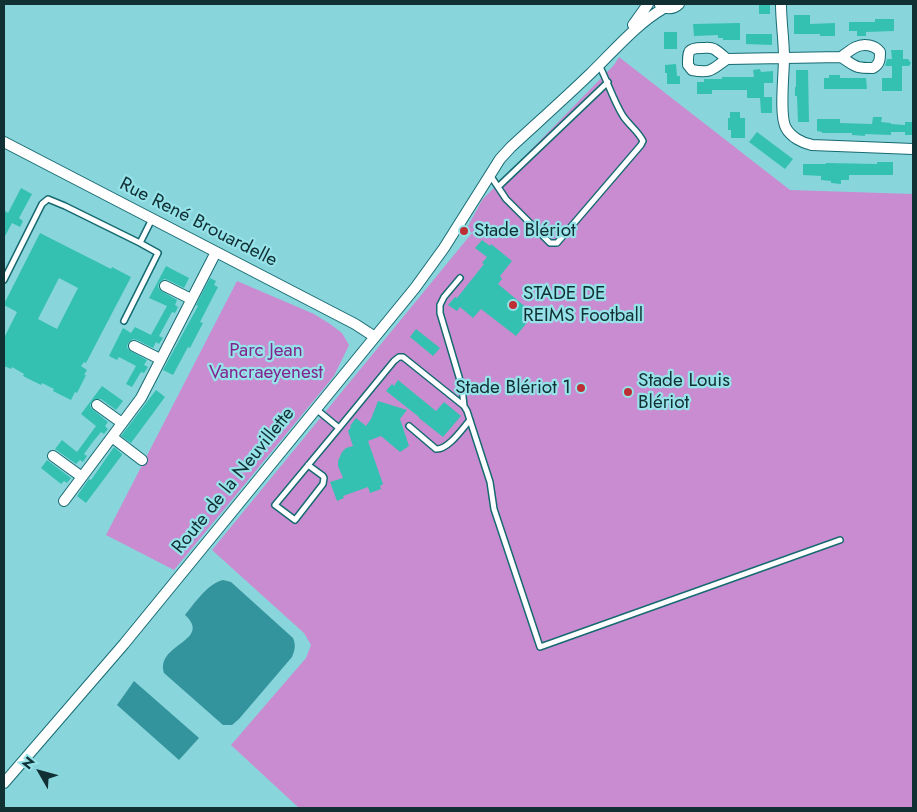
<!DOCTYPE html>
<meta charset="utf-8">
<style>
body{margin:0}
#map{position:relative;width:917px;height:812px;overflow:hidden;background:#89d5dc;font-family:Jost,sans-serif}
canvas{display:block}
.frame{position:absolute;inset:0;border:5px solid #103033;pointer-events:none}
.north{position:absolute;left:15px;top:747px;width:50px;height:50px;-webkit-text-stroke:4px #96e2e9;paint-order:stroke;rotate:308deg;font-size:14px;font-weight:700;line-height:20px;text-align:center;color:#103033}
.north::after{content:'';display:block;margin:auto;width:18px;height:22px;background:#103033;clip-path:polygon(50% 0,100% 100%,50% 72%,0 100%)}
</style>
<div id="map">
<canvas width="917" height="812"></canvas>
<div class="frame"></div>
<div class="north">N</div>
</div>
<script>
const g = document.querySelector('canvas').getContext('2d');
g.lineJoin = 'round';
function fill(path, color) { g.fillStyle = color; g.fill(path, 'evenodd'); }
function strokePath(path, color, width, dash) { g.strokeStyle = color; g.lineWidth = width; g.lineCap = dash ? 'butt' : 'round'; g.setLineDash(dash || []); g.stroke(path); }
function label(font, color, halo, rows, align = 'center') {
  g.font = font + ' Jost,sans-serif'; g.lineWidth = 4.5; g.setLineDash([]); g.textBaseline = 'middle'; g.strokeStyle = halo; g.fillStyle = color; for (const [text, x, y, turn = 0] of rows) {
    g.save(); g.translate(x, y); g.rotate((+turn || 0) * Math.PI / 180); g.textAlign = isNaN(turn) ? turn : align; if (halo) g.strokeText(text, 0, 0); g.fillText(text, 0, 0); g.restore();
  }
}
const green = new Path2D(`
 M619 57 790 190 913 194V808H299L231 745 306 658 311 645 304 633 212 550 472 233 467 228 482 200 614 65Z
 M237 281 314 314 330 324 342 333 349 345 334 376 174 570 106 535Z`);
const water = new Path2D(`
 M223 580 231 582 293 638C296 645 295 650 292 657L239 719 232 725H223L164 673C155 644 213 641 185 615 194 604 208 583 223 580Z
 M134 681 199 738 179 760 117 705Z`);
const building = new Path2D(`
 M759 4H770V14H759Z
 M794 15H810V24L835 23V36H820V34H794Z
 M875 19H894V31L866 32V36H857V31H849V22H875Z
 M740 23V40H723V38H718V35L694 36 693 24Z
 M664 32H677V49H664Z
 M746 34H772V45L746 44Z
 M891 50H903V59H908L911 63 909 66H902V91H882V78H892V66H885L887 59H892Z
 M676 64 677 76H680V84H667V73H665V65Z
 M760 69 761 72 773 71V83H764V97H772V113H761L760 98H747V90H712V94H697V82H704V79H722V77H754L753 70Z
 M796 70H808L809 122H798L797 96H795V87H796Z
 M829 75H840V78H866L867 89H824V78H829Z
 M730 112H740V118H745V138H731V130H728V118H730Z
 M873 117H882L881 122 891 123V124L905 125V122H913V135H905V132H891V135L865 134V136L852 135V133H822V132L817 131V119H840V123L872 124Z
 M757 132 793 159 785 169 749 142Z
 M877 162H893V175H849V180H841V184L831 183V181L821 180V176L803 175V164H826V163L877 164Z
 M21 188 32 194 19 218 23 221 20 227 12 223 4 238V210L8 213Z
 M40 233 111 269 112 267 131 277 86 363 84 362 81 366 87 370 84 375H86L77 393 75 392 71 400 53 391 54 389 42 383 41 385 23 376 24 374 12 367 11 369 4 366V338L17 312 4 305V304ZM59 278 78 288 57 329 38 319Z
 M482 240 490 246 491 244 512 261 500 276 502 279 498 284 534 314 516 336 481 309 473 318 460 307 457 311 448 305 455 297 457 298 484 264 482 263 487 257 475 248Z
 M166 266 189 278 184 288 168 280 164 279 159 283 158 287 160 290 177 300 175 305 178 307 175 313 172 312 159 336 163 338 159 344 156 342 153 348 137 340 133 339 128 343 127 347 129 350 147 360 144 365 148 367 144 373 141 372 132 387 126 384 136 366 119 357 117 360 109 356 123 328 131 333 135 327 151 335 167 306 149 298Z
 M210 278 216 281 214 285 218 287 200 322 203 323 190 348 188 347 173 375 163 370 188 324 198 306 196 305Z
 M416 329 440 348 433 356 410 337Z
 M398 380 436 411 444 402 461 416 443 437 419 418V417L386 391 392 384 394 386Z
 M102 386 123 401 116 410 101 399H95L92 401 90 405 91 408 108 422 105 426 108 429 104 434 101 432 92 443 84 454 87 456 83 462 80 460 76 464 55 449 62 440 77 452 96 426 81 414Z
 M156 390 165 397 131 443 121 436Z
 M378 401 407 410 400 419 409 446 400 452 381 436 368 441 383 484 380 486 381 489 370 493 368 487 343 496 344 498 337 501 330 482 343 478 338 466V461L342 452 346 448 353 446 348 431 351 427 350 426 356 418 366 426 371 419Z
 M114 447 122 454V455L86 503 77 496 89 479 91 480Z
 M47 460 71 478 67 483 64 481 61 484 41 468Z`);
const service = new Path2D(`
 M490 175 506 199 550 243H557L641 145 643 141C638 131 629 125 623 116 613 100 608 82 599 65
 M498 187 608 82
 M460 278 444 297 440 305V313L462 387 464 406
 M4 280 42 204 48 199 65 206 140 243 152 219
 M124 321 158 253 140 243
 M409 426 436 449C448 450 462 429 470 420
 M339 428 394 361 399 357H403L464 406 467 411 490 482 494 509 540 647 840 540
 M308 465 323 476 324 478 323 484 295 520 275 505 339 428 316 409`);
const minor = new Path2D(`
 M781 4C781 22 784 40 784 58 784 75 779 116 786 128 791 137 802 143 812 145L913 149
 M660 5C666 9 673 10 679 4
 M633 25 648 4
 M727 59C712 69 712 74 692 70L688 65C688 52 687 48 702 48 706 48 710 47 714 49 719 52 723 56 727 59L841 57C846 54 851 49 856 47 864 43 875 45 880 52 880 59 880 64 873 68 854 68 857 67 841 57
 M4 142 355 324 375 337
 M165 286 191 299
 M134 346 160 359
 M97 405 122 423
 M112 437 142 460
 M53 456 82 477
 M64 501 141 398 216 252
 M4 783 124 644 415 288 444 248 500 159 511 147C537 123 564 99 590 74 614 51 635 25 664 8`);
const markers = [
 [464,231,5,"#be2e35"],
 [513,305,5,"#be2e35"],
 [581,388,5,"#be2e35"],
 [628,392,5,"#be2e35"]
];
const streetNames = [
 ["Rue René Brouardelle",198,223,27],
 ["Route de la Neuvillette",234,481,-51]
];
const poiNames = [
 ["Stade Blériot",474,231],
 ["STADE DE",523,294],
 ["REIMS Football",523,316],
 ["Stade Louis",638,381],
 ["Blériot",638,403],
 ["Stade Blériot 1",571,388,"right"]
];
const parkNames = [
 ["Parc Jean",266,351],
 ["Vancraeyenest",266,373]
];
fill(green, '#ca8cd0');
fill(water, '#34949d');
fill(building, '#35c1b1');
strokePath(service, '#166a71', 8);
strokePath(minor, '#166a71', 12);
strokePath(service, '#fff', 5);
strokePath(minor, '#fff', 10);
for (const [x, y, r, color] of markers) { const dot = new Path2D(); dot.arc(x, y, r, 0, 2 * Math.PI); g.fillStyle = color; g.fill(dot); strokePath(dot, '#96e2e9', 2); }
label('19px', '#103033', '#96e2e9', streetNames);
label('19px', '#103033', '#96e2e9', poiNames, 'left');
label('19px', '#83258e', '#96e2e9', parkNames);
</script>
